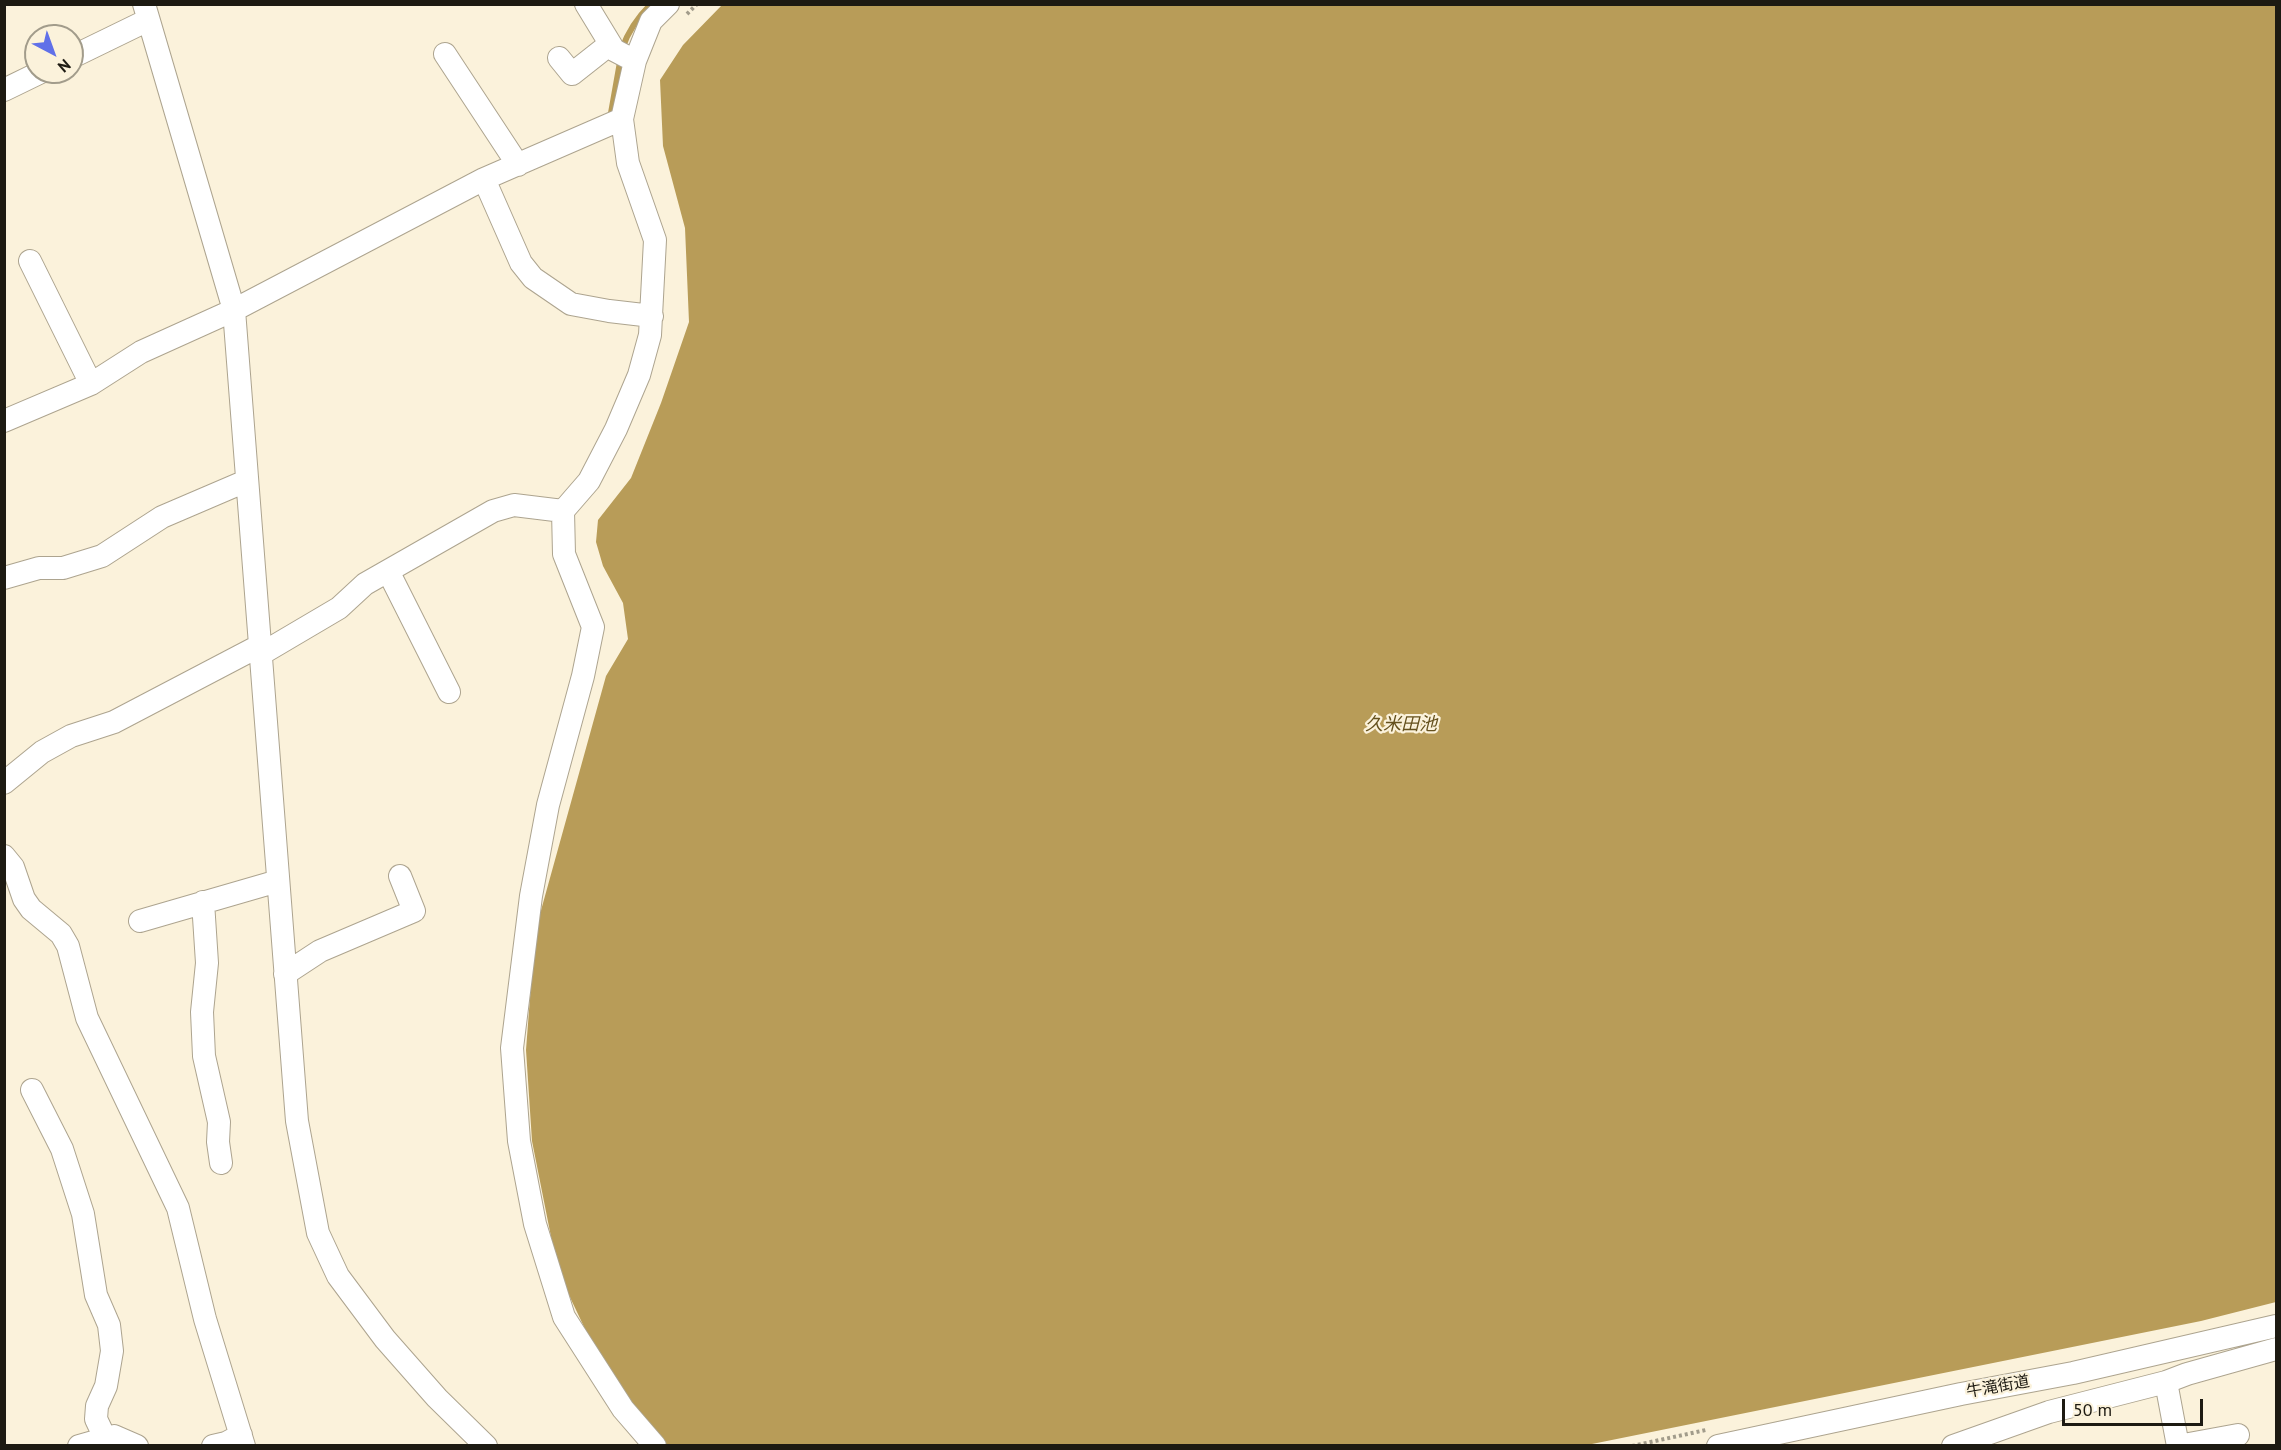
<!DOCTYPE html>
<meta charset="utf-8">
<style>
body{margin:0}
#map{position:relative;width:2281px;height:1450px;overflow:hidden;background:#fbf2db;font-family:"PT Sans",sans-serif}
canvas{display:block}
.frame{position:absolute;inset:0;border:6px solid #1d1a12;pointer-events:none}
.north{position:absolute;left:24px;top:24px;width:60px;height:60px;box-sizing:border-box;background:#fbf2db;border:2px solid #a29c8b;border-radius:50%;rotate:139deg;font-size:16px;font-weight:700;line-height:24px;text-align:center;color:#1d1a12}
.north::after{content:'';display:block;margin:auto;width:21px;height:27px;background:#6070e8;clip-path:polygon(50% 0,100% 100%,50% 72%,0 100%)}
.scale{position:absolute;left:2062px;top:1399px;width:141px;height:27px;box-sizing:border-box;border:3px solid #1d1a12;border-top:0;padding-left:8px;font-size:18px;line-height:21px;white-space:nowrap;color:#1d1a12;-webkit-text-stroke:4px #fbf2db;paint-order:stroke}
</style>
<div id="map">
<canvas width="2281" height="1450"></canvas>
<div class="frame"></div>
<div class="north">N</div>
<div class="scale">50 m</div>
</div>
<script>
const g = document.querySelector('canvas').getContext('2d');
g.lineJoin = 'round';
function fill(path, color) { g.fillStyle = color; g.fill(path, 'evenodd'); }
function strokePath(path, color, width, dash) { g.strokeStyle = color; g.lineWidth = width; g.lineCap = dash ? 'butt' : 'round'; g.setLineDash(dash || []); g.stroke(path); }
function label(font, color, halo, rows, align = 'center') {
  g.font = font + ' "PT Sans","Noto Sans JP",sans-serif'; g.lineWidth = 4.5; g.setLineDash([]); g.textBaseline = 'middle'; g.strokeStyle = halo; g.fillStyle = color; for (const [text, x, y, turn = 0] of rows) {
    g.save(); g.translate(x, y); g.rotate((+turn || 0) * Math.PI / 180); g.textAlign = isNaN(turn) ? turn : align; if (halo) g.strokeText(text, 0, 0); g.fillText(text, 0, 0); g.restore();
  }
}
const water = new Path2D(`
 M722 5H2276V1302L2201 1321 1587 1445H667L638 1414 596 1352 558 1272 532 1141 526 1050 535 932 606 676 628 639 623 603 603 566 596 542 598 520 631 478 661 403 689 322 685 228 663 146 660 80 683 45Z`);
const stream = new Path2D(`
 M622 49C628 31 637 18 651 4
 M611 113 620 62`);
const path = new Path2D(`
 M687 14 697 4
 M1632 1446 1706 1430`);
const minor = new Path2D(`
 M144 4 234 310 297 1121 318 1233 338 1276 385 1339 437 1398 486 1446
 M586 4 614 50 635 61
 M445 54 518 165
 M72 57 148 20
 M559 58 572 74 610 44
 M4 90 41 72
 M484 179 521 263 533 278 571 304 609 311 652 316
 M30 261 91 384
 M4 421 91 384 141 352 234 310 484 179 622 119
 M388 571 449 692
 M4 578 39 568H63L102 556 162 517 246 481
 M261 654 339 608 365 584 493 511 514 505 563 511
 M4 783 42 752 71 736 114 722 261 645
 M4 856 13 867 24 899 31 909 61 934 68 946 87 1018 178 1208 205 1319 244 1446
 M203 902 207 963 202 1012 204 1056 219 1122 218 1142 221 1163
 M140 921 278 881
 M285 974 320 951 414 911 400 876
 M32 1090 62 1149 83 1214 96 1295 109 1325 112 1351 106 1386 97 1406 96 1419 105 1438
 M2166 1382 2178 1446
 M79 1446 114 1436 137 1446
 M213 1446 226 1443 241 1435
 M655 1446 623 1409 564 1317 535 1224 519 1141 512 1048 531 896 548 805 583 676 593 627 564 554 563 511 589 481 616 429 639 375 650 335 655 240 628 163 622 119 635 61 651 21 668 4
 M1718 1446 1961 1394 2073 1373 2276 1326
 M1953 1446 2049 1412 2166 1382 2187 1374 2276 1349
 M2178 1446 2238 1435`);
const streetNames = [
 ["牛滝街道",1998,1387,-10]
];
const waterNames = [
 ["久米田池",1401,725]
];
fill(water, '#b89c58');
strokePath(stream, '#b89c58', 6);
strokePath(minor, '#ada48f', 24);
strokePath(path, '#a29c8b', 4, [3, 3]);
strokePath(minor, '#fff', 22);
label('16px', '#1d1a12', '#fbf2db', streetNames);
label('italic 18px', '#65511e', '#fbf2db', waterNames);
</script>
